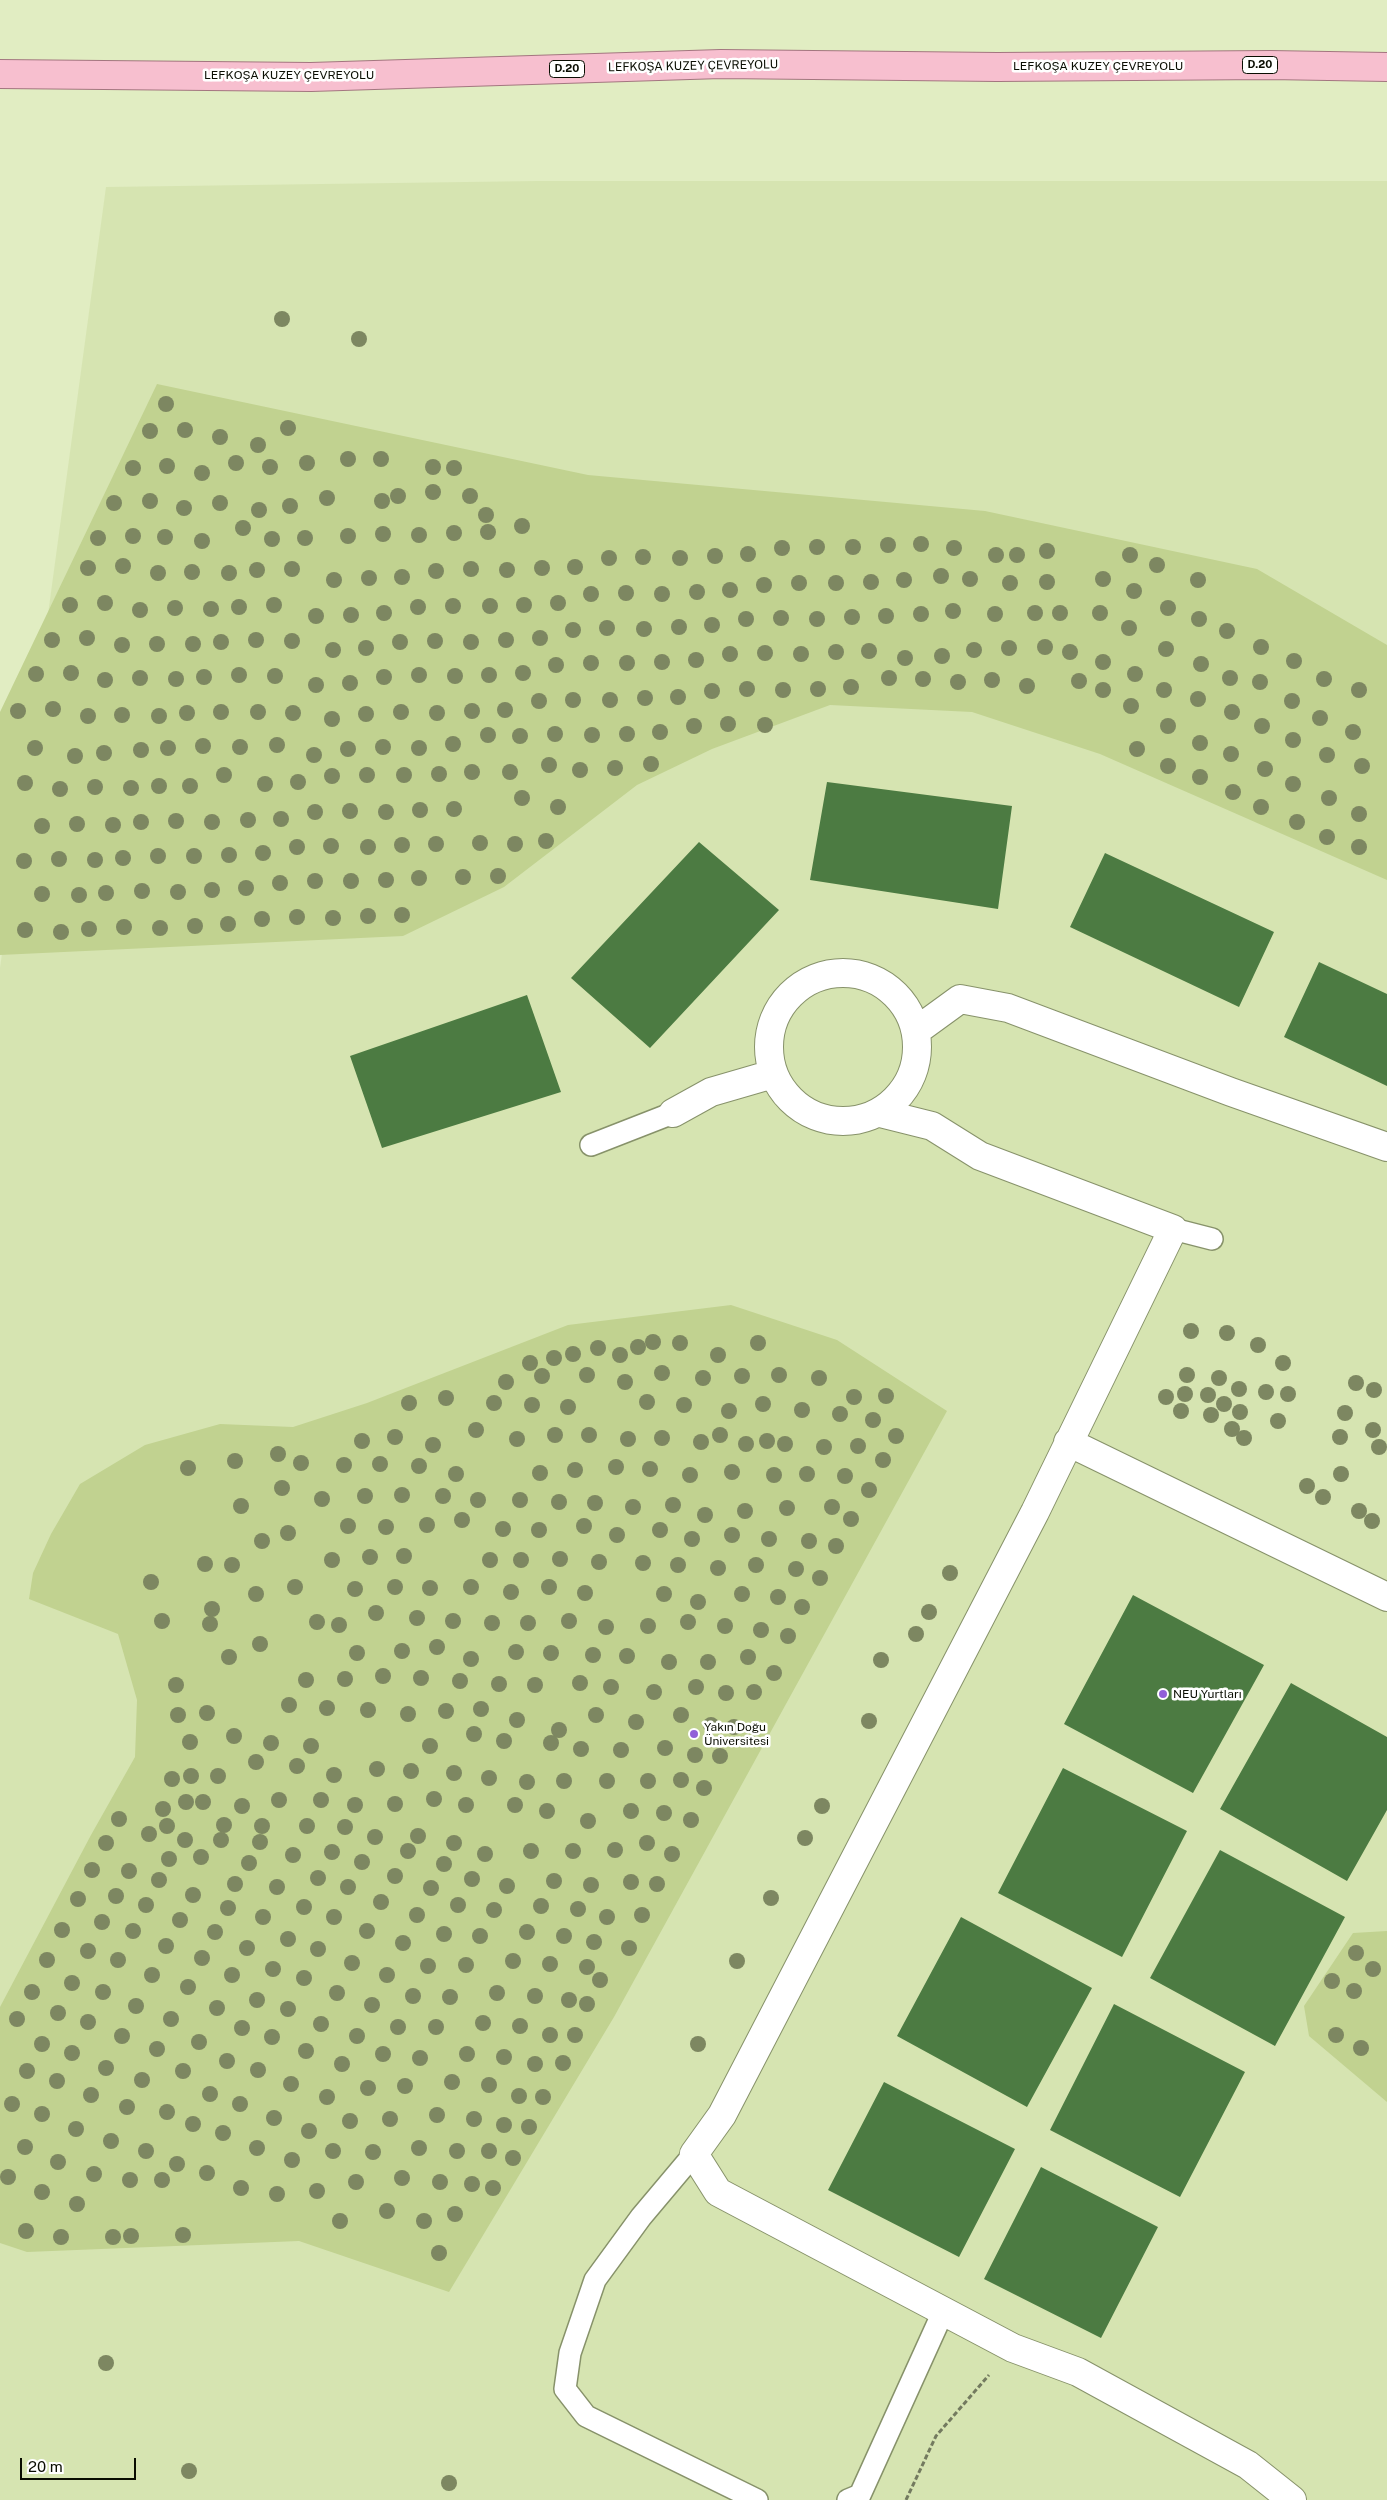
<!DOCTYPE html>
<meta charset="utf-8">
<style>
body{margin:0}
#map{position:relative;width:1387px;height:2500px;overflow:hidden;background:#e1edc2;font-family:"Public Sans",sans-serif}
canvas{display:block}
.scale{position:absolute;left:20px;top:2458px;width:116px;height:22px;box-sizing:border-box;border:2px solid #0a0d02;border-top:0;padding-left:6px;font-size:15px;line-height:18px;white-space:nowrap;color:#0a0d02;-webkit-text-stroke:4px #fff;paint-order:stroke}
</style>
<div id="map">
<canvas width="1387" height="2500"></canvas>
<div class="scale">20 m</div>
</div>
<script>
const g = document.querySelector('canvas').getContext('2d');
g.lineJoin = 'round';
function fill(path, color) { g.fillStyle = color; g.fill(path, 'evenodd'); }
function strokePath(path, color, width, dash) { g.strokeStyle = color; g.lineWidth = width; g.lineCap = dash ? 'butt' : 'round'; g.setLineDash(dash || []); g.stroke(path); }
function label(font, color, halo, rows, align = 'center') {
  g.font = font + ' "Public Sans",sans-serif'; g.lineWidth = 5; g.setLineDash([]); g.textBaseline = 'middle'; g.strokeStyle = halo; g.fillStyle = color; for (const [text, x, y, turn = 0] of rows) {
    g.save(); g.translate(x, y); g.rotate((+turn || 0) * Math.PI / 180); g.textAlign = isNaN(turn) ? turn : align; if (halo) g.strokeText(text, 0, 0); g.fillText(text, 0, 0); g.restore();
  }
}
const built = new Path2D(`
 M538 181H1387V2500H0V968L106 187Z`);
const green = new Path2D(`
 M157 384 588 475 985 511 1257 569 1387 645V880L1100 754 972 712 830 705 712 749 637 785 504 887 403 936 0 955V712Z
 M731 1305 837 1340 947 1411 614 2017 449 2292 299 2241 27 2252 0 2243V2007L91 1835 135 1757 137 1700 118 1634 29 1599 33 1573 51 1534 80 1484 145 1445 220 1424 293 1427 367 1403 568 1325Z
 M1387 1931V2102L1309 2036 1304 2006 1353 1933Z`);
const building = new Path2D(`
 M827 782 1012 806 998 909 810 880Z
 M699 842 779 910 650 1048 571 978Z
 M1105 853 1274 932 1239 1007 1070 927Z
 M1319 962 1387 994V1086L1284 1037Z
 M527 995 561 1092 382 1148 350 1056Z
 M1133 1595 1264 1665 1193 1793 1064 1724Z
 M1291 1683 1387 1737V1810L1347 1881 1220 1809Z
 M1063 1768 1187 1831 1122 1957 998 1893Z
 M1220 1850 1345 1917 1275 2046 1150 1978Z
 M961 1917 1092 1988 1027 2107 897 2036Z
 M1114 2004 1245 2072 1180 2197 1050 2130Z
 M884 2082 1015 2149 959 2257 828 2190Z
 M1041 2167 1158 2227 1101 2338 984 2279Z`);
const path = new Path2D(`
 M906 2500 936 2436 989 2375`);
const service = new Path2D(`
 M591 1145 673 1113
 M1173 1229 1212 1239
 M694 2154 641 2217 595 2280 570 2353 565 2389 586 2416 757 2500
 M848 2500 860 2495 943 2312`);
const minor = new Path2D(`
 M769 1047a74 74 0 1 1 148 0a74 74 0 1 1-148 0Z
 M916 1031 960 999 1008 1008 1231 1092 1387 1147
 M673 1113 711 1092 773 1074
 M880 1113 932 1126 980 1156 1173 1229 1035 1512 722 2115 694 2154 718 2192 1013 2348 1078 2372 1248 2465 1292 2500
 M1068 1442 1387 1597`);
const trunk = new Path2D(`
 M0 74 311 77 721 64 997 67 1270 65 1387 67`);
const trees = [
 [282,319],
 [359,339],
 [166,404],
 [288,428],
 [185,430],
 [150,431],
 [220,437],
 [258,445],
 [348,459],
 [381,459],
 [236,463],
 [307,463],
 [167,466],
 [270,467],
 [433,467],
 [133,468],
 [454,468],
 [202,473],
 [433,492],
 [398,496],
 [470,496],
 [327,498],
 [150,501],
 [382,501],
 [114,503],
 [220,503],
 [290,506],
 [184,508],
 [259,510],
 [486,515],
 [522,526],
 [243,528],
 [488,532],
 [454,533],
 [383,534],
 [419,535],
 [133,536],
 [348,536],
 [165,537],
 [98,538],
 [305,538],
 [272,539],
 [202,541],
 [921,544],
 [888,545],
 [817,547],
 [853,547],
 [782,548],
 [954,548],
 [1047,551],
 [748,554],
 [996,555],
 [1017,555],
 [1130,555],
 [715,556],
 [643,557],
 [609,558],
 [680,558],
 [1157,565],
 [123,566],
 [575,567],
 [88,568],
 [542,568],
 [292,569],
 [471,569],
 [257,570],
 [507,570],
 [436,571],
 [192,572],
 [158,573],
 [229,573],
 [941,576],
 [402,577],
 [369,578],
 [970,579],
 [1103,579],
 [334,580],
 [904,580],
 [1198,580],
 [871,582],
 [1047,582],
 [799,583],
 [836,583],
 [1010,583],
 [764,585],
 [730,590],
 [1134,591],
 [697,592],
 [626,593],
 [591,594],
 [662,594],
 [105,603],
 [558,603],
 [70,605],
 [274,605],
 [524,605],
 [453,606],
 [490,606],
 [239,607],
 [418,607],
 [175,608],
 [1168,608],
 [211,609],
 [140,610],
 [953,611],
 [384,613],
 [1035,613],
 [1060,613],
 [1100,613],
 [921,614],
 [995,614],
 [351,615],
 [316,616],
 [886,616],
 [852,617],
 [781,618],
 [746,619],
 [817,619],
 [1199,619],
 [712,625],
 [679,627],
 [607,628],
 [1129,628],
 [644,629],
 [573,630],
 [1227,631],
 [87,638],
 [540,638],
 [52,640],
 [256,640],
 [506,640],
 [292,641],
 [435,641],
 [221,642],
 [400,642],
 [471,642],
 [157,644],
 [193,644],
 [122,645],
 [1045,647],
 [1261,647],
 [366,648],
 [1009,648],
 [1166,649],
 [333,650],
 [974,650],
 [869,651],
 [836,652],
 [1070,652],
 [765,653],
 [730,654],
 [801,654],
 [942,656],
 [905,658],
 [696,660],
 [1294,661],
 [662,662],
 [1103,662],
 [591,663],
 [627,663],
 [1201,664],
 [556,665],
 [71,673],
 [523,673],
 [36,674],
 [1135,674],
 [239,675],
 [419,675],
 [489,675],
 [275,676],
 [455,676],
 [204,677],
 [384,677],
 [140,678],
 [889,678],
 [1230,678],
 [176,679],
 [923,679],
 [1324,679],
 [105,680],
 [992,680],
 [1079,681],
 [958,682],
 [1260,682],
 [350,683],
 [316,685],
 [1027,686],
 [851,687],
 [747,689],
 [818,689],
 [783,690],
 [1103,690],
 [1164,690],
 [1359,690],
 [712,691],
 [678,697],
 [645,698],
 [1198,699],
 [573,700],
 [610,700],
 [539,701],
 [1292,701],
 [1131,706],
 [53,709],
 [505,710],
 [18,711],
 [472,711],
 [221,712],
 [258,712],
 [401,712],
 [1232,712],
 [187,713],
 [293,713],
 [437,713],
 [366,714],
 [122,715],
 [88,716],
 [159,716],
 [1320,718],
 [332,719],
 [728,724],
 [765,725],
 [694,726],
 [1168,726],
 [1262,726],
 [660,732],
 [1353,732],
 [555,734],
 [627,734],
 [488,735],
 [592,735],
 [520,736],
 [1293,740],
 [1200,743],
 [453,744],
 [277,745],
 [203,746],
 [240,747],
 [383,747],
 [35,748],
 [168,748],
 [419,748],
 [348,749],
 [1137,749],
 [141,750],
 [104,753],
 [1231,754],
 [314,755],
 [1327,755],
 [75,756],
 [651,764],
 [549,765],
 [1168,766],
 [1362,766],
 [615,768],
 [1265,769],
 [580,770],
 [472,772],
 [510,772],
 [439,774],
 [224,775],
 [367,775],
 [404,775],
 [332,776],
 [1200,777],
 [298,782],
 [25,783],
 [265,784],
 [1293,784],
 [159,786],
 [190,786],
 [95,787],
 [131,788],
 [60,789],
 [1233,792],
 [522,798],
 [1329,798],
 [558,807],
 [1261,807],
 [454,809],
 [420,810],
 [350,811],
 [315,812],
 [386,812],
 [1359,814],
 [281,819],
 [248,820],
 [176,821],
 [141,822],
 [212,822],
 [1297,822],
 [77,824],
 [113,825],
 [42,826],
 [1327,837],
 [546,841],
 [480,843],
 [436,844],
 [515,844],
 [402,845],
 [331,846],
 [297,847],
 [368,847],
 [1359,847],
 [263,853],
 [229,855],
 [158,856],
 [194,856],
 [123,858],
 [59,859],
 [95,860],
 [24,861],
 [498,876],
 [463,877],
 [419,878],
 [386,880],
 [315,881],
 [351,881],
 [280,883],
 [246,888],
 [212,890],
 [142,891],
 [178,892],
 [106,893],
 [42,894],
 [79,895],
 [402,915],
 [368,916],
 [297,917],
 [333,918],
 [262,919],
 [228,924],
 [195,926],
 [124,927],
 [160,928],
 [89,929],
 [25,930],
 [61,932],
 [1191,1331],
 [1227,1333],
 [653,1342],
 [680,1343],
 [758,1343],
 [1258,1345],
 [638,1347],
 [598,1348],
 [573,1354],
 [620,1355],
 [718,1355],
 [554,1358],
 [530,1363],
 [1283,1363],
 [662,1373],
 [587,1375],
 [779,1375],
 [1187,1375],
 [542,1376],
 [742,1376],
 [703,1378],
 [819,1378],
 [1219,1378],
 [506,1382],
 [625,1382],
 [1356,1383],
 [1239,1389],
 [1374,1390],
 [1266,1392],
 [1185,1394],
 [1288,1394],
 [1208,1395],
 [886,1396],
 [854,1397],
 [1166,1397],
 [446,1398],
 [647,1402],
 [409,1403],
 [494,1403],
 [763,1404],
 [1224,1404],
 [532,1405],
 [684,1405],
 [568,1407],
 [802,1410],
 [729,1411],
 [1181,1411],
 [1240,1412],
 [1345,1413],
 [840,1414],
 [1211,1415],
 [873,1420],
 [1278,1421],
 [1232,1429],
 [476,1430],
 [1373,1430],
 [555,1435],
 [589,1435],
 [720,1435],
 [896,1436],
 [395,1437],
 [1340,1437],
 [662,1438],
 [1244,1438],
 [517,1439],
 [628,1439],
 [362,1441],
 [767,1441],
 [701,1442],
 [746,1444],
 [785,1444],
 [433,1445],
 [858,1446],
 [824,1447],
 [1379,1447],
 [278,1454],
 [883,1460],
 [235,1461],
 [301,1463],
 [380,1464],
 [344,1465],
 [419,1466],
 [616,1467],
 [188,1468],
 [650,1469],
 [575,1470],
 [732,1472],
 [540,1473],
 [456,1474],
 [807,1474],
 [1341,1474],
 [690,1475],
 [774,1475],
 [845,1476],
 [1307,1486],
 [282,1488],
 [869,1490],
 [402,1495],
 [365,1496],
 [443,1496],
 [1323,1497],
 [322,1499],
 [478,1500],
 [520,1500],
 [559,1502],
 [595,1503],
 [673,1505],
 [241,1506],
 [633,1507],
 [832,1507],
 [787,1508],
 [745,1511],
 [1359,1511],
 [705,1515],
 [851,1519],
 [462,1520],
 [1372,1521],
 [427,1525],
 [348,1526],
 [584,1526],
 [386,1527],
 [503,1529],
 [539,1530],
 [660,1530],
 [288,1533],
 [617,1535],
 [732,1535],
 [692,1539],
 [769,1539],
 [262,1541],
 [809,1541],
 [836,1546],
 [404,1556],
 [370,1557],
 [560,1559],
 [332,1560],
 [490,1560],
 [521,1560],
 [599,1562],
 [643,1563],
 [205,1564],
 [232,1565],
 [678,1565],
 [756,1565],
 [718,1568],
 [796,1569],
 [950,1573],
 [820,1578],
 [151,1582],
 [295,1587],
 [395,1587],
 [471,1587],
 [549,1587],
 [430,1588],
 [355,1589],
 [511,1592],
 [585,1593],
 [256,1594],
 [664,1594],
 [742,1594],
 [778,1597],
 [698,1602],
 [802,1607],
 [212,1609],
 [929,1612],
 [376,1613],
 [417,1618],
 [162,1621],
 [453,1621],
 [569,1621],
 [317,1622],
 [688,1622],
 [492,1623],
 [528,1623],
 [210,1624],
 [339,1625],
 [648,1626],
 [725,1626],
 [606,1627],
 [761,1630],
 [916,1634],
 [788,1636],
 [260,1644],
 [437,1647],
 [402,1651],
 [516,1652],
 [357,1653],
 [551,1653],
 [593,1655],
 [627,1656],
 [229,1657],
 [748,1657],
 [471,1659],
 [881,1660],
 [669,1662],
 [708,1662],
 [774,1673],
 [383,1676],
 [421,1678],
 [345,1679],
 [306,1680],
 [460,1681],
 [580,1683],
 [499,1684],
 [176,1685],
 [535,1685],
 [611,1687],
 [696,1687],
 [654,1692],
 [754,1692],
 [726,1693],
 [289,1705],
 [327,1708],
 [481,1709],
 [368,1710],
 [446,1711],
 [207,1713],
 [408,1714],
 [178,1715],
 [596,1715],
 [681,1715],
 [517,1720],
 [869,1721],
 [636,1722],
 [711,1725],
 [734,1727],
 [559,1730],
 [474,1734],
 [234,1736],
 [504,1741],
 [190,1742],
 [271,1743],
 [551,1743],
 [311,1746],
 [430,1746],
 [665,1748],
 [581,1749],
 [621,1750],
 [695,1755],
 [720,1756],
 [256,1762],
 [297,1766],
 [377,1769],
 [411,1771],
 [454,1773],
 [334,1775],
 [191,1776],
 [218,1776],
 [489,1778],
 [172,1779],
 [681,1780],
 [564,1781],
 [607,1781],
 [648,1781],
 [527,1782],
 [704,1788],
 [434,1799],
 [279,1800],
 [321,1800],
 [186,1802],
 [203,1802],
 [395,1804],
 [355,1805],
 [466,1805],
 [515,1805],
 [242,1806],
 [822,1806],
 [163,1809],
 [547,1811],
 [631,1811],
 [664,1813],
 [119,1819],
 [691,1820],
 [588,1821],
 [224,1825],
 [167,1826],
 [262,1826],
 [307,1826],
 [345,1827],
 [149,1834],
 [418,1836],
 [375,1837],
 [805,1838],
 [185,1840],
 [221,1840],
 [260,1842],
 [106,1843],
 [454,1843],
 [647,1843],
 [615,1850],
 [408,1851],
 [531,1851],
 [573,1851],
 [332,1852],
 [485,1854],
 [672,1854],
 [293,1855],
 [201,1857],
 [169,1859],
 [362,1862],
 [249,1863],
 [444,1864],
 [92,1870],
 [129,1871],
 [395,1876],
 [318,1878],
 [472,1879],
 [159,1880],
 [554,1881],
 [631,1882],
 [235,1884],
 [657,1884],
 [591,1885],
 [507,1886],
 [277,1887],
 [348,1887],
 [431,1888],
 [193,1895],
 [116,1896],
 [771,1898],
 [78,1899],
 [381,1902],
 [146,1905],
 [458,1905],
 [541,1906],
 [304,1907],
 [228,1908],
 [578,1909],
 [494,1910],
 [417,1915],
 [642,1915],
 [263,1917],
 [334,1917],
 [607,1917],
 [180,1920],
 [102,1922],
 [62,1930],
 [133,1931],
 [367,1931],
 [215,1932],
 [527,1932],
 [444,1934],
 [480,1936],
 [564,1936],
 [288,1939],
 [594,1942],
 [403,1943],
 [166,1946],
 [247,1948],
 [629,1948],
 [318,1949],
 [88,1951],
 [1356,1953],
 [202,1958],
 [47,1960],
 [118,1960],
 [513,1961],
 [737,1961],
 [352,1963],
 [550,1964],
 [466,1965],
 [428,1966],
 [587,1967],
 [273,1969],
 [1373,1969],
 [152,1975],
 [232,1975],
 [387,1975],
 [304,1978],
 [600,1980],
 [1332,1981],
 [72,1983],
 [188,1987],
 [1354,1991],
 [32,1992],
 [103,1992],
 [337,1993],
 [497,1993],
 [413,1996],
 [535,1996],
 [450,1997],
 [257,2000],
 [569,2000],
 [587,2004],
 [372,2005],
 [136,2006],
 [217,2008],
 [288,2009],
 [58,2013],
 [17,2019],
 [171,2019],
 [88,2022],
 [483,2023],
 [321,2024],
 [520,2026],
 [398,2027],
 [436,2027],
 [242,2028],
 [550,2035],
 [575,2035],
 [1336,2035],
 [122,2036],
 [357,2036],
 [272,2037],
 [199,2042],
 [42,2044],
 [698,2044],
 [1361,2048],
 [157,2049],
 [306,2051],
 [72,2053],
 [383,2054],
 [467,2054],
 [504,2057],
 [420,2058],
 [227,2061],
 [563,2063],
 [342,2064],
 [535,2064],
 [106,2068],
 [258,2070],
 [27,2071],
 [183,2071],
 [142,2080],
 [57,2081],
 [452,2082],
 [291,2084],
 [489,2085],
 [405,2086],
 [368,2088],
 [210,2094],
 [91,2095],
 [519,2096],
 [327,2097],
 [543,2097],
 [12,2104],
 [240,2104],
 [127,2107],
 [167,2112],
 [42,2114],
 [437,2115],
 [274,2118],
 [390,2119],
 [474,2119],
 [350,2121],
 [193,2124],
 [504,2125],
 [529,2127],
 [76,2129],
 [309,2131],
 [223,2133],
 [111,2141],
 [25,2147],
 [257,2148],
 [419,2148],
 [146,2151],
 [333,2151],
 [457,2151],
 [489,2151],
 [373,2152],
 [513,2158],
 [292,2160],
 [58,2162],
 [177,2164],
 [207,2173],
 [94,2174],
 [8,2177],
 [402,2178],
 [130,2180],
 [162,2180],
 [356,2182],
 [440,2182],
 [472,2184],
 [241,2188],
 [493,2188],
 [317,2191],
 [42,2192],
 [277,2194],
 [77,2204],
 [387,2211],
 [455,2214],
 [340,2221],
 [424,2221],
 [26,2231],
 [183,2235],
 [131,2236],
 [61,2237],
 [113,2237],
 [439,2253],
 [106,2363],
 [189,2471],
 [449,2483]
];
const markers = [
 [1163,1694,5,"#915fd8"],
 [694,1734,5,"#915fd8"]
];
const shields = [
 [1260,65,35],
 [567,69,35]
];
const shieldNames = [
 ["D.20",1260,65],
 ["D.20",567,69]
];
const streetNames = [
 ["LEFKOŞA KUZEY ÇEVREYOLU",693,66,-1],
 ["LEFKOŞA KUZEY ÇEVREYOLU",1098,66],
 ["LEFKOŞA KUZEY ÇEVREYOLU",289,75]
];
const poiNames = [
 ["NEU Yurtları",1173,1694],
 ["Yakın Doğu",704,1727],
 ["Üniversitesi",704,1741]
];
fill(built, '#d6e4b1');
fill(green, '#c1d290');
fill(building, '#4c7b42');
strokePath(service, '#87926a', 24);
strokePath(minor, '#87926a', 30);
strokePath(trunk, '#a3767f', 30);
strokePath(path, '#737a5f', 3, [5, 2.5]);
strokePath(service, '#fff', 21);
strokePath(minor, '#fff', 28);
strokePath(trunk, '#f7bfcf', 28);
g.fillStyle = '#7d8761';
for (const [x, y] of trees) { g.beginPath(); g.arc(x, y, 8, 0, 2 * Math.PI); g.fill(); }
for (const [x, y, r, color] of markers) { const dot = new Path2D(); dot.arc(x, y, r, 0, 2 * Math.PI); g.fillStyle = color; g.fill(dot); strokePath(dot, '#fff', 2); }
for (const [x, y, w] of shields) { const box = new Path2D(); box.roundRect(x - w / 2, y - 8.5, w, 17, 4); g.fillStyle = '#fff'; g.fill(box); strokePath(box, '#0a0d02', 1); }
label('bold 11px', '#0a0d02', null, shieldNames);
label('12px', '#0a0d02', '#fff', streetNames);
label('12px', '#0a0d02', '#fff', poiNames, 'left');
</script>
